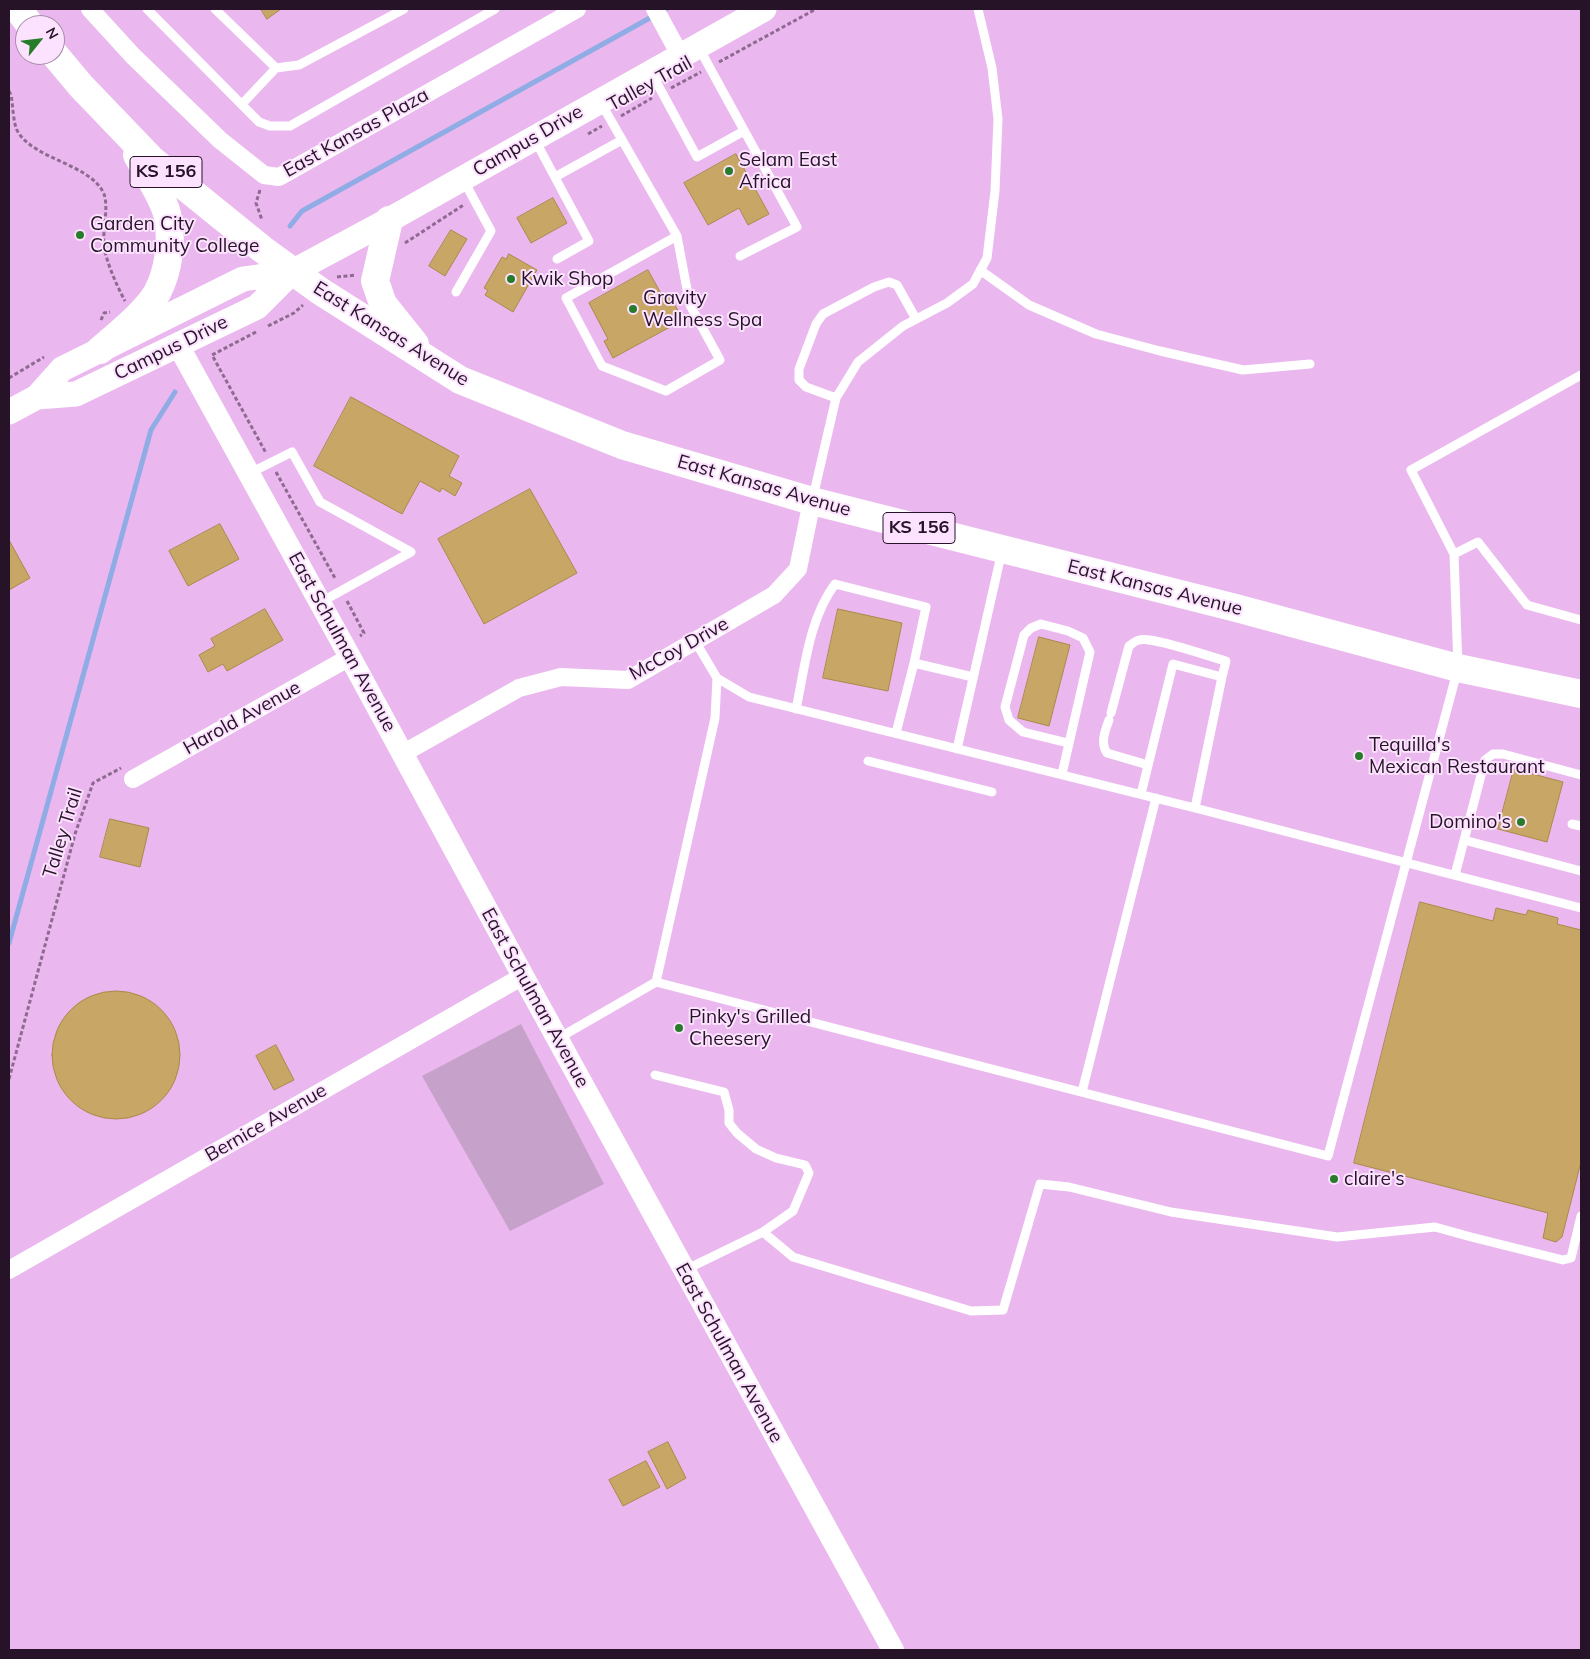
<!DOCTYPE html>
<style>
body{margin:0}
#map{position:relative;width:1590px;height:1659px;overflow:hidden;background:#eab7ee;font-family:Mulish,sans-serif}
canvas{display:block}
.frame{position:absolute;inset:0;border:10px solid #261328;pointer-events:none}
.north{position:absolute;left:15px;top:15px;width:50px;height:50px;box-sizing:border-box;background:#fce2fe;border:1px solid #a68fa8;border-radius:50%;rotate:61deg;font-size:14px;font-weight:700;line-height:20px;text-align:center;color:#261328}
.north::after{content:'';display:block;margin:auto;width:18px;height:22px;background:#277c29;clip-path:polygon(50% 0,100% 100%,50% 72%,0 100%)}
</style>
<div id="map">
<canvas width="1590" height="1659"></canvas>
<div class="frame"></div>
<div class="north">N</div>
</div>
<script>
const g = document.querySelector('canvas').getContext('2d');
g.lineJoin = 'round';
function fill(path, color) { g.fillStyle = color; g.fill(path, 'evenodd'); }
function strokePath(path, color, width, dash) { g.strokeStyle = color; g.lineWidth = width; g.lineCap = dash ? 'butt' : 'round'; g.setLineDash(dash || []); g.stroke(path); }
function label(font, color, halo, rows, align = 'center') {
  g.font = font + ' Mulish,sans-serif'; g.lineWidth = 4; g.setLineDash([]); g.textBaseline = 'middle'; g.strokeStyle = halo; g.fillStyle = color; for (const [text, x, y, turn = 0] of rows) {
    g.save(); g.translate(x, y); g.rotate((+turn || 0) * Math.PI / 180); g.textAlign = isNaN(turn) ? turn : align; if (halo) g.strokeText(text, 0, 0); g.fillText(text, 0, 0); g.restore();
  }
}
const green = new Path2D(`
 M521 1024 604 1184 510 1231 422 1076Z`);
const stream = new Path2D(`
 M290 226 302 211 666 9
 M9 943 151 430 175 392`);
const building = new Path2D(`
 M261 9H281L267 19Z
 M736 154 769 214 748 225 739 208 708 225 684 183Z
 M553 198 567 223 531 243 517 218Z
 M451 230 467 239 445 276 429 266Z
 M509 254 537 270 513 312 485 295 488 290 484 288 502 257 506 259Z
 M648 270 664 299 670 296 683 320 613 358 604 341 608 339 589 303Z
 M351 397 459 456 449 476 462 483 455 496 442 488 440 492 420 481 402 514 314 466Z
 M530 489 577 573 484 624 438 539Z
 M220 524 239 559 188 586 169 551Z
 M9 540 30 578 9 590Z
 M265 609 283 640 227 671 223 664 208 672 199 655 215 646 211 639Z
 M838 609 902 623 888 691 823 678Z
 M1039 637 1070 645 1049 726 1018 718Z
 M1514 769 1563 782 1547 842 1498 829Z
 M110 819 149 828 140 867 100 857Z
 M1420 902 1493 921 1496 908 1526 915 1528 910 1558 918 1557 924 1581 930V1162L1562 1237 1556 1242 1543 1238 1548 1213 1354 1163Z
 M52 1055a64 64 0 1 1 128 0a64 64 0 1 1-128 0Z
 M276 1045 294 1080 274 1090 256 1056Z
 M668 1442 686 1478 667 1489 648 1452Z
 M646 1461 660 1487 623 1506 609 1480Z`);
const path = new Path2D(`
 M719 62 816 9
 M671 88 701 72
 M9 91 11 95C13 104 13 125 18 132 35 160 91 164 104 194 109 208 102 233 104 247 108 266 116 284 125 301
 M621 116 652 98
 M588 134 602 126
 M260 190 256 203 262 220
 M405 243 465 204
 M337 277 356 275
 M101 320 104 313 110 312
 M268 326 294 313 303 305
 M256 332 212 355 266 453
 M9 378 44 357
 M276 472 336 580
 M347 601 364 633 360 636
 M9 1079 75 834 93 783 121 768`);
const service = new Path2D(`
 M147 9 259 122 270 126H290L495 9
 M215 9 276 68 299 65 404 9
 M699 48 797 227 740 256
 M652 74 697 157 744 131
 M601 103 677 236 690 305 720 360 666 391 602 366 566 298 677 236
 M242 104 276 68
 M535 140 589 241 557 259
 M555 177 622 140
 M980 270 1029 305 1096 334 1160 351 1243 370 1310 364
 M456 292 491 231 464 181
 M1581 375 1411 470 1454 554 1478 542 1527 605 1581 620
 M836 398 806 387 799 380V369L816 324 823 314 874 287 889 282 897 285 916 319
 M250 473 292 452 320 502 411 552 321 602
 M813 497 836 398 858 362 903 326 947 303 973 284 987 258 995 191 998 119 992 68 978 9
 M717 678 749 697 1195 808 1581 908
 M796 709C805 667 809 619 835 584L926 607 914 663 973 677
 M1111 713 1129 646C1132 644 1135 641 1139 640 1152 636 1210 657 1226 661L1222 677
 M1109 720C1105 731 1100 743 1107 753L1148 765
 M896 733 914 663
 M957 749 1002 551
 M868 761 992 792
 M1062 774 1090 652 1083 638 1068 631 1041 624 1031 628 1024 635 1005 707 1009 720 1023 732 1068 743
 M1141 794 1173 664 1222 677 1195 808
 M1572 824 1581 826
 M1464 840 1581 871
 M1455 875 1485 760 1493 754H1503L1581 775
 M656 982 715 718 717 678 695 641
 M557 1039 656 982 1328 1156 1458 668 1454 554
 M655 1075 724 1092 729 1110V1123L737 1133 756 1149 776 1158 805 1165 809 1173 793 1211 763 1232
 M1082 1092 1156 798
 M685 1270 763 1232 793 1257 971 1311 1003 1310 1040 1184 1069 1187 1171 1212 1337 1237 1435 1227 1471 1237 1563 1260 1571 1258 1581 1216`);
const minor = new Path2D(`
 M90 9 133 56 220 140 264 175 279 177 577 9
 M655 9 680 55
 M402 754 519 688 561 677 628 680 774 595 798 569 812 501
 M133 779 350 657
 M9 1270 523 976`);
const tertiary = new Path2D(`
 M178 345 350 657 523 976 893 1650`);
const secondary = new Path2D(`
 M37 397 76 394 257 307 292 272 389 220 764 9
 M9 412 37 397 62 369 243 279 292 272`);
const primary = new Path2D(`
 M18 9 30 25
 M55 55 81 86 152 160 262 249 320 291 460 380 622 445 812 501 1236 608 1458 668 1581 694
 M389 220 375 281 383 304 415 344
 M100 350C117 335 146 312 157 293 169 270 173 239 167 214 163 197 146 172 137 155`);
const markers = [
 [729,171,5,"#277c29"],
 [80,235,5,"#277c29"],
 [511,279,5,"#277c29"],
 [633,309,5,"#277c29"],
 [1359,756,5,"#277c29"],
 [1521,822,5,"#277c29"],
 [679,1028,5,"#277c29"],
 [1334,1179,5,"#277c29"]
];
const shields = [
 [166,172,72],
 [919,528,72]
];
const shieldNames = [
 ["KS 156",166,172],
 ["KS 156",919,528]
];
const streetNames = [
 ["Talley Trail",650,84,-29],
 ["East Kansas Plaza",356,133,-29],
 ["Campus Drive",528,141,-30],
 ["East Kansas Avenue",391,334,32],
 ["Campus Drive",171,348,-26],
 ["East Kansas Avenue",764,486,16],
 ["East Kansas Avenue",1155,588,14],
 ["East Schulman Avenue",342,642,61],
 ["McCoy Drive",679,649,-29],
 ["Harold Avenue",242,718,-29],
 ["Talley Trail",63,833,-73],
 ["East Schulman Avenue",535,998,61],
 ["Bernice Avenue",266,1123,-30],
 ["East Schulman Avenue",729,1353,61]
];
const poiNames = [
 ["Selam East",739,160],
 ["Africa",739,182],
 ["Garden City",90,224],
 ["Community College",90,246],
 ["Kwik Shop",521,279],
 ["Gravity",643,298],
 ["Wellness Spa",643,320],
 ["Tequilla's",1369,745],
 ["Mexican Restaurant",1369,767],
 ["Domino's",1511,822,"right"],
 ["Pinky's Grilled",689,1017],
 ["Cheesery",689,1039],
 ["claire's",1344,1179]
];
fill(green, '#c6a1c9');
strokePath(stream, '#8face4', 5);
fill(building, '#c8a766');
strokePath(building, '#aa8948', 1);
strokePath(path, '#8e6a91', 3, [4, 2.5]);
strokePath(service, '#fff', 9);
strokePath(minor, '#fff', 18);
strokePath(tertiary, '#fff', 22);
strokePath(secondary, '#fff', 25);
strokePath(primary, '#fff', 28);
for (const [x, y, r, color] of markers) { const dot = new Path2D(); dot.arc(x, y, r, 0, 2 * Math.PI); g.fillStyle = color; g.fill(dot); strokePath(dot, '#fce2fe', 2); }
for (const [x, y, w] of shields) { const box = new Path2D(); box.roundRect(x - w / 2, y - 15.5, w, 31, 4); g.fillStyle = '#fce2fe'; g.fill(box); strokePath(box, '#261328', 1); }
label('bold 18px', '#261328', null, shieldNames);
label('19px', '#261328', '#fce2fe', streetNames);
label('19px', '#261328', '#fce2fe', poiNames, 'left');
</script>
